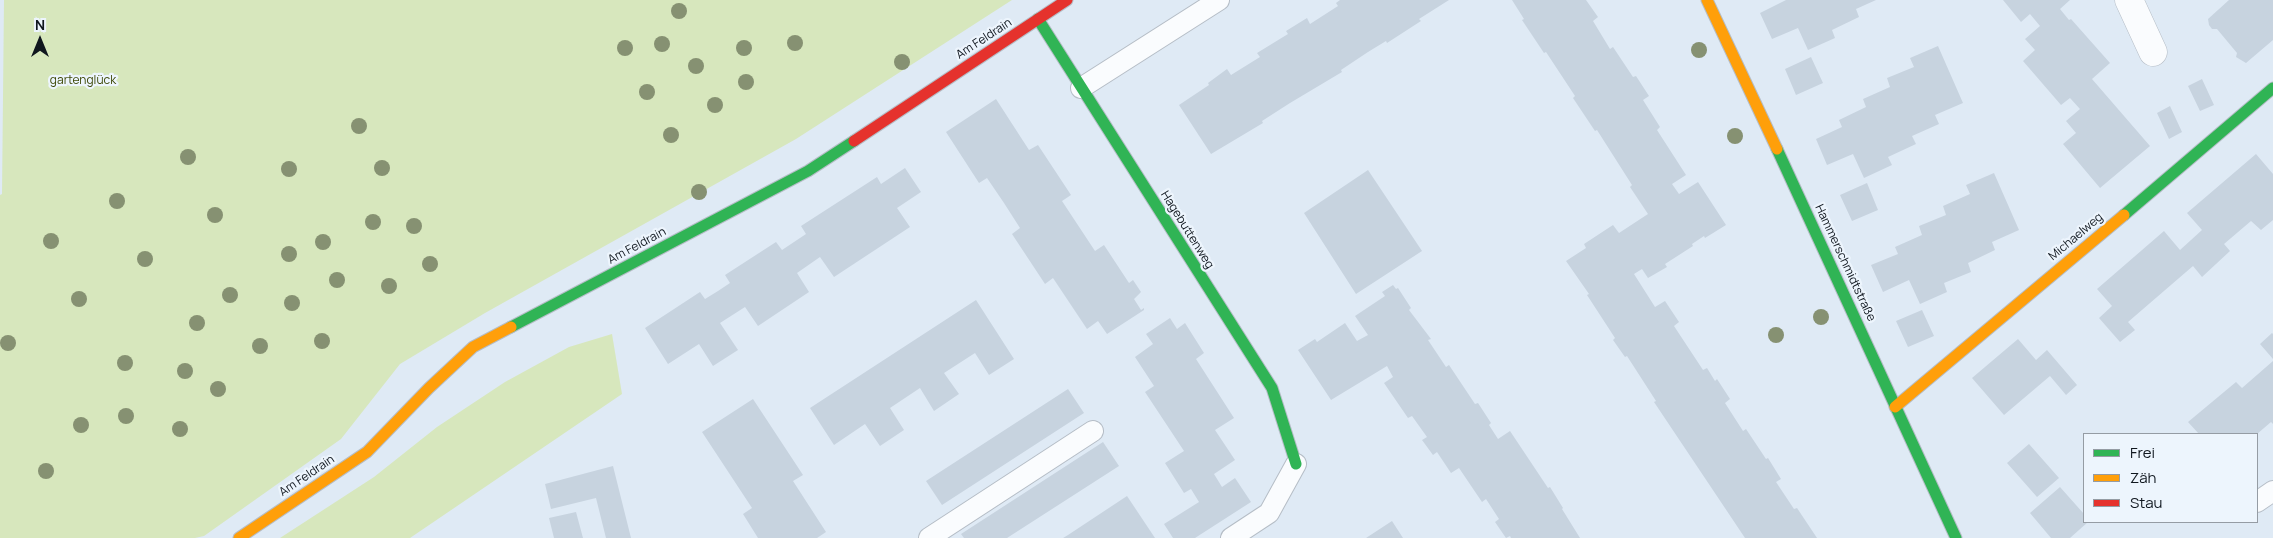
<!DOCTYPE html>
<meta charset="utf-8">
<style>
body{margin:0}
#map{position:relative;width:2273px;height:538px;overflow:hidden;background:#dfeaf5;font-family:Manrope,sans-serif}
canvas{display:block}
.legend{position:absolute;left:2083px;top:433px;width:175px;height:90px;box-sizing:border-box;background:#edf5fd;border:1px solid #959ca4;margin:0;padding:6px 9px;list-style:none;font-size:15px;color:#10171f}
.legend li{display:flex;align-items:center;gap:10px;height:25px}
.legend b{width:25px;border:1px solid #959ca4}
.north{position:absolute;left:15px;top:15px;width:50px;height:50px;-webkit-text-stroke:4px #edf5fd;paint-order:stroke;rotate:0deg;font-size:14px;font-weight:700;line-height:20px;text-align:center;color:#10171f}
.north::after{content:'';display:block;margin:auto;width:18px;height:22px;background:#10171f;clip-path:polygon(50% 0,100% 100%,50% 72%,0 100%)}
</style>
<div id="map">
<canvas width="2273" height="538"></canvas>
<ul class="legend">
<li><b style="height:6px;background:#30b455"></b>Frei</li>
<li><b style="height:6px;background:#ff9f0a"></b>Zäh</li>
<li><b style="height:6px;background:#e5322d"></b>Stau</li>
</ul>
<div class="north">N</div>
</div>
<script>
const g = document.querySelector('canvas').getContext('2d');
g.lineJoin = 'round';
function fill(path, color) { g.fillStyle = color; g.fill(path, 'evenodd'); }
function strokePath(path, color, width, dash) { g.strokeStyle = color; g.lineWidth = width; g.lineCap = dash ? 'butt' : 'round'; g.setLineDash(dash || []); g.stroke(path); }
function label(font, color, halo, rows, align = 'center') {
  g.font = font + ' Manrope,sans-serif'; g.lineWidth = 4.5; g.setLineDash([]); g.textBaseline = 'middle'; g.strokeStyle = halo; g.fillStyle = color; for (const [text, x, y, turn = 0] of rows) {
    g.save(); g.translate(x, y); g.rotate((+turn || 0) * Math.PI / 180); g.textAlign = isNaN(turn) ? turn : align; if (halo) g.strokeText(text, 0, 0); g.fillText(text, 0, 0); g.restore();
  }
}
const green = new Path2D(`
 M4 0H1012L796 139 485 313 400 364 341 439 204 536 195 538H0V195L2 194Z
 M612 334 622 394 410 538H280L374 477 437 427 505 382 569 347Z`);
const building = new Path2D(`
 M1340 0H1449L1419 19 1421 21 1387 43 1386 41 1368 52 1341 70 1342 72 1290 103 1262 121 1263 123 1211 154 1179 105 1209 85 1208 83 1227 69 1231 75 1260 57 1257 53 1288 34 1286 31 1307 18 1310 24 1338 6 1336 3Z
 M1512 0H1586L1598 17 1593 21 1610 49 1613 47 1633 77 1636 76 1649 96 1643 100 1660 127 1657 130 1686 175 1672 184 1679 194 1698 182 1726 225 1705 238 1704 236 1692 244 1693 246 1665 264 1667 267 1648 278 1642 269 1634 274 1655 307 1665 301 1679 322 1674 326 1703 370 1707 368 1715 381 1717 379 1730 399 1725 403 1743 431 1746 429 1766 459 1768 458 1781 479 1776 482 1794 509 1797 508 1817 538H1745L1654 402 1656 401 1627 356 1625 357 1613 340 1615 338 1587 295 1589 294 1566 261 1586 248 1584 244 1613 225 1619 233 1648 214 1630 187 1632 185 1597 130 1595 131 1573 98 1575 96 1546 52 1544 53 1522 20 1524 19Z
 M1786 0H1876L1856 9 1859 17 1832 30 1835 38 1808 50 1798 28 1772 39 1760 13Z
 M2003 0H2070L2060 9 2069 20 2071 19 2110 63 2092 79 2150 146 2100 188 2063 144 2076 133 2066 121 2080 109 2070 98 2061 105 2023 61 2035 50 2025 39 2040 26 2030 14 2021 22Z
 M2229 0H2273V40L2246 63 2236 57 2237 53 2217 29H2212L2209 25 2208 19Z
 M1938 46 1963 103 1935 115 1939 124 1912 136 1916 144 1888 157 1892 165 1864 178 1853 154 1827 165 1816 139 1842 127 1839 120 1866 107 1863 99 1890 87 1887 78 1914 67 1910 58Z
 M1811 57 1823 83 1796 95 1785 69Z
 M2202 79 2214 105 2200 111 2188 86Z
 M996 99 1029 150 1038 145 1071 195 1062 201 1095 251 1104 245 1129 283 1133 280 1141 292 1134 299 1141 310 1144 308V310L1107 334 1098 321 1087 329 1053 278 1045 284 1012 234 1020 228 1004 203 987 178 979 183 946 132Z
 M2170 106 2182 132 2169 139 2157 113Z
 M2256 154 2273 174V220L2261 230 2251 221 2224 244 2230 251 2202 277 2193 266 2128 322 2135 330 2120 342 2099 318 2112 306 2097 289 2164 231 2180 250 2202 230 2187 213Z
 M905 168 921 192 897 208 910 227 834 277 820 257 797 273 809 292 758 326 745 307 720 323 738 350 713 366 699 344 668 364 645 328 700 292 705 299 718 291 730 283 725 275 776 242 782 250 806 234 801 226 877 177 881 184Z
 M1368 170 1422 251 1356 294 1304 213Z
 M1994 173 2019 230 1992 242 1995 250 1968 263 1971 272 1944 283 1947 292 1920 304 1909 280 1883 292 1871 265 1898 254 1895 247 1922 235 1919 226 1946 215 1943 206 1970 194 1966 185Z
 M1867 183 1878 210 1852 221 1840 195Z
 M1393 285 1396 289 1398 288 1411 308 1409 310 1431 339 1428 340 1446 367 1449 365 1475 404 1478 403 1491 423 1489 425 1498 439 1510 431 1548 488 1550 487 1563 508 1562 509 1580 538H1511L1510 536 1506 538 1495 522 1499 519 1486 499 1482 502 1459 468 1451 473 1437 452 1433 455 1422 440 1427 437 1412 416 1408 418 1384 383 1393 377 1387 366 1331 400 1298 350 1315 339 1317 342 1345 323 1357 341 1368 335 1355 316 1385 296 1382 292Z
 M976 300 1014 359 989 375 975 353 944 373 959 394 934 411 920 388 890 408 904 430 880 446 865 424 834 445 810 408Z
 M1922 310 1934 336 1908 347 1896 321Z
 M1170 318 1177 329 1185 323 1204 353 1196 359 1234 418 1215 430 1235 460 1214 474 1222 487 1235 478 1251 502 1195 538H1173L1164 524 1199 502 1191 489 1184 493 1165 463 1184 451 1145 392 1154 386 1135 357 1153 344 1146 334Z
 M2272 333 2273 334V359L2260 344Z
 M2018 339 2036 360 2047 350 2077 385 2066 395 2050 376 2004 415 1972 378Z
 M2273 361V424L2271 422 2257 434H2199L2188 422 2236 382 2242 388Z
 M1068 389 1084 413 942 505 926 481Z
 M753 399 803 475 793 481 826 532 817 538H758L743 514 752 508 702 432Z
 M1103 442 1119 466 1007 538H964L961 534Z
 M2029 444 2059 478 2037 497 2007 463Z
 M613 466 631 538H606L596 498 551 509 545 484Z
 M2060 487 2084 514V522H2088L2070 538H2051L2030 513Z
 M1127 496 1155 538H1063L1068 535Z
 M576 512 583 538H554L549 518Z
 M1392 521 1403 538H1366Z`);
const lane = new Path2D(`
 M1081 88 1219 0
 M2257 502 2273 491
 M929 538 1093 431
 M1231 538 1269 513 1296 464`);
const street = new Path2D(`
 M2129 0 2153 52`);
const fast = new Path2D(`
 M1038 19 1272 388 1296 464
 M1777 149 1956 538
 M2124 215 2273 88
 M511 327 808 171 854 141`);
const slow = new Path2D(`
 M1707 0 1777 149
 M1895 407 2124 215
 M239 538 367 452 429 388 473 347 511 327`);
const jam = new Path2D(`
 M854 141 1067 0`);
const trees = [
 [679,11],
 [795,43],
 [662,44],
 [625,48],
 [744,48],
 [1699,50],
 [902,62],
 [696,66],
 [746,82],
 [647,92],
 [715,105],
 [359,126],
 [671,135],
 [1735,136],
 [188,157],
 [382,168],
 [289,169],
 [699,192],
 [117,201],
 [215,215],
 [373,222],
 [414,226],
 [51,241],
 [323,242],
 [289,254],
 [145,259],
 [430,264],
 [337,280],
 [389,286],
 [230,295],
 [79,299],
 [292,303],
 [1821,317],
 [197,323],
 [1776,335],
 [322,341],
 [8,343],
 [260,346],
 [125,363],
 [185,371],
 [218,389],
 [126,416],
 [81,425],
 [180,429],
 [46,471]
];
const streetNames = [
 ["Am Feldrain",984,39,-33],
 ["Hagebuttenweg",1187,230,58],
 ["Michaelweg",2076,237,-40],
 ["Am Feldrain",637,246,-28],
 ["Hammerschmidtstraße",1845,263,65],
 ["Am Feldrain",307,476,-34]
];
const parkNames = [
 ["gartenglück",83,81]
];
fill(green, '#d7e7bd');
fill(building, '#c7d3df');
strokePath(lane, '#b5bdc6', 22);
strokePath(street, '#b5bdc6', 29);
strokePath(fast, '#b5bdc6', 13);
strokePath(slow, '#b5bdc6', 13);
strokePath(jam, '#b5bdc6', 13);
strokePath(lane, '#fafcfe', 20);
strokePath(street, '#fafcfe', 28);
strokePath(fast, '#30b455', 11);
strokePath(slow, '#ff9f0a', 11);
strokePath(jam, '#e5322d', 11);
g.fillStyle = '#869172';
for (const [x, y] of trees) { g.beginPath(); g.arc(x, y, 8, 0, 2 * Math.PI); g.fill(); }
label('12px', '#10171f', '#edf5fd', streetNames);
label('12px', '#3e4907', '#edf5fd', parkNames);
</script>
